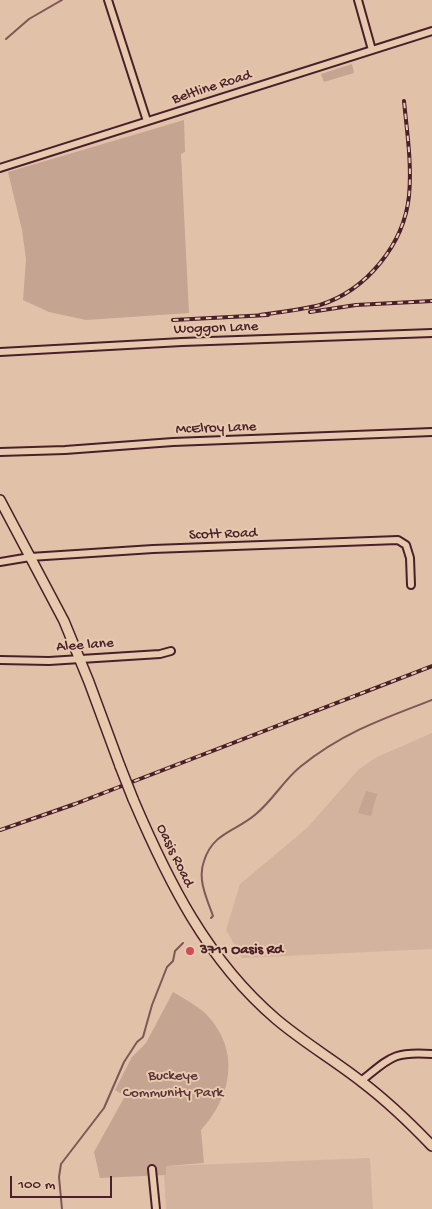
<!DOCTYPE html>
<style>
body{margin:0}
#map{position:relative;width:432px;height:1209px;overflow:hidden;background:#e1c2a9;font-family:"Gochi Hand",sans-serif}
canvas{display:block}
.scale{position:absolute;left:10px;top:1176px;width:102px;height:22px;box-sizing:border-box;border:2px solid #4a1f2b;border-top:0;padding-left:6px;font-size:15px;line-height:18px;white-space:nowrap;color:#4a1f2b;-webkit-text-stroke:4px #e7c9ae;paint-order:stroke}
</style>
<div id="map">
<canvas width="432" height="1209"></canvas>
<div class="scale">100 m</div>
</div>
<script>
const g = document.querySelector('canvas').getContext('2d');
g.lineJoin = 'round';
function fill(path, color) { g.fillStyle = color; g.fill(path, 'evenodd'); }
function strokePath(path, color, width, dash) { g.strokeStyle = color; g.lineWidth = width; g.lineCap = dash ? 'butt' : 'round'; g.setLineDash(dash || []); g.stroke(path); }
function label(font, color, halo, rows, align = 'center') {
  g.font = font + ' "Gochi Hand",sans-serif'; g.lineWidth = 4; g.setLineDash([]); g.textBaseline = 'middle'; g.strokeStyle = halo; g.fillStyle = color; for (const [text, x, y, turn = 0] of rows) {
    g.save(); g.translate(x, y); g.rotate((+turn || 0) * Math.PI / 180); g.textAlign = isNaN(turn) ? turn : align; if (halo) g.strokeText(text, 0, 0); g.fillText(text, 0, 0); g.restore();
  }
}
const built = new Path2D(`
 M432 733V949L242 958 226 930 240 884 307 828 358 770 375 758Z
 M370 1158 373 1209H166L164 1175 166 1166Z`);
const green = new Path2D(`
 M352 64 354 73 324 82 321 74Z
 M184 120 185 152 181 154 189 313 86 320 49 312 23 300 26 259 22 230 8 172Z
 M366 791 377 794 371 816 358 813Z
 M173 992C185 999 196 1005 206 1014 241 1050 232 1096 201 1130L204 1163 166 1166V1175L100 1178 94 1152 125 1096 115 1090 132 1057 146 1043Z`);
const stream = new Path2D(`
 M6 39 29 19 62 0
 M211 918 213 916C207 899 197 879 204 861 213 832 237 831 256 814 273 800 283 781 300 767 342 733 382 719 432 700
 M62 1209 59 1177 61 1164 104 1108 124 1062 137 1042 143 1037 152 1005 167 967 173 961 175 951 183 943`);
const street = new Path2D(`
 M108 0 147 121
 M358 0 372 50
 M0 168 432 31
 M0 352 182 342 432 333
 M0 452 65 450 173 442 432 432
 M0 562 30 557 153 549 398 540 406 545 410 558 411 585
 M0 660 49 661 160 654 171 651
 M361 1081C390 1058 393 1051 432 1054
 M152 1169 156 1209`);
const secondary = new Path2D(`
 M0 500 64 621 89 682 120 766
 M133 799C168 881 207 960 276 1019 303 1042 334 1060 362 1082 387 1101 410 1123 432 1146`);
const rail = new Path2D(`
 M310 312 356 305 432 301
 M260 315C280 312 301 310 320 305 367 290 404 244 409 196 412 164 407 132 404 101
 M173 320 268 315
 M0 830 75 804 432 666`);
const secondaryBridge = new Path2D(`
 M120 766 133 799`);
const markers = [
 [190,951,5,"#d1495b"]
];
const streetNames = [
 ["Beltline Road",212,88,-18],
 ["Woggon Lane",216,329,-2],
 ["McElroy Lane",216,429,-2],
 ["Scott Road",223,535,-2],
 ["Alee lane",85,646,-4],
 ["Oasis Road",174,856,64]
];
const poiNames = [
 ["3711 Oasis Rd",200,951]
];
const parkNames = [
 ["Buckeye",173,1077],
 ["Community Park",173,1094]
];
fill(built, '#d3b39d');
fill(green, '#c5a492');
strokePath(stream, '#7e5757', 2);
strokePath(street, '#4a1f2b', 10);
strokePath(secondary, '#4a1f2b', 12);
strokePath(street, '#e7c9ae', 6);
strokePath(secondary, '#e7c9ae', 9);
strokePath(rail, '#4a1f2b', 4);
strokePath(rail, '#e7c9ae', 2, [5.5]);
strokePath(secondaryBridge, '#4a1f2b', 12, []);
strokePath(secondaryBridge, '#e7c9ae', 9);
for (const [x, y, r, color] of markers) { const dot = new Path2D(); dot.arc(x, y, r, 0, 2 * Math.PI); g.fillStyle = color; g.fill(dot); strokePath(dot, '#e7c9ae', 2); }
label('15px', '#4a1f2b', '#e7c9ae', streetNames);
label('bold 15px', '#4a1f2b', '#e7c9ae', poiNames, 'left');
label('15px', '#5c333a', '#e7c9ae', parkNames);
</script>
